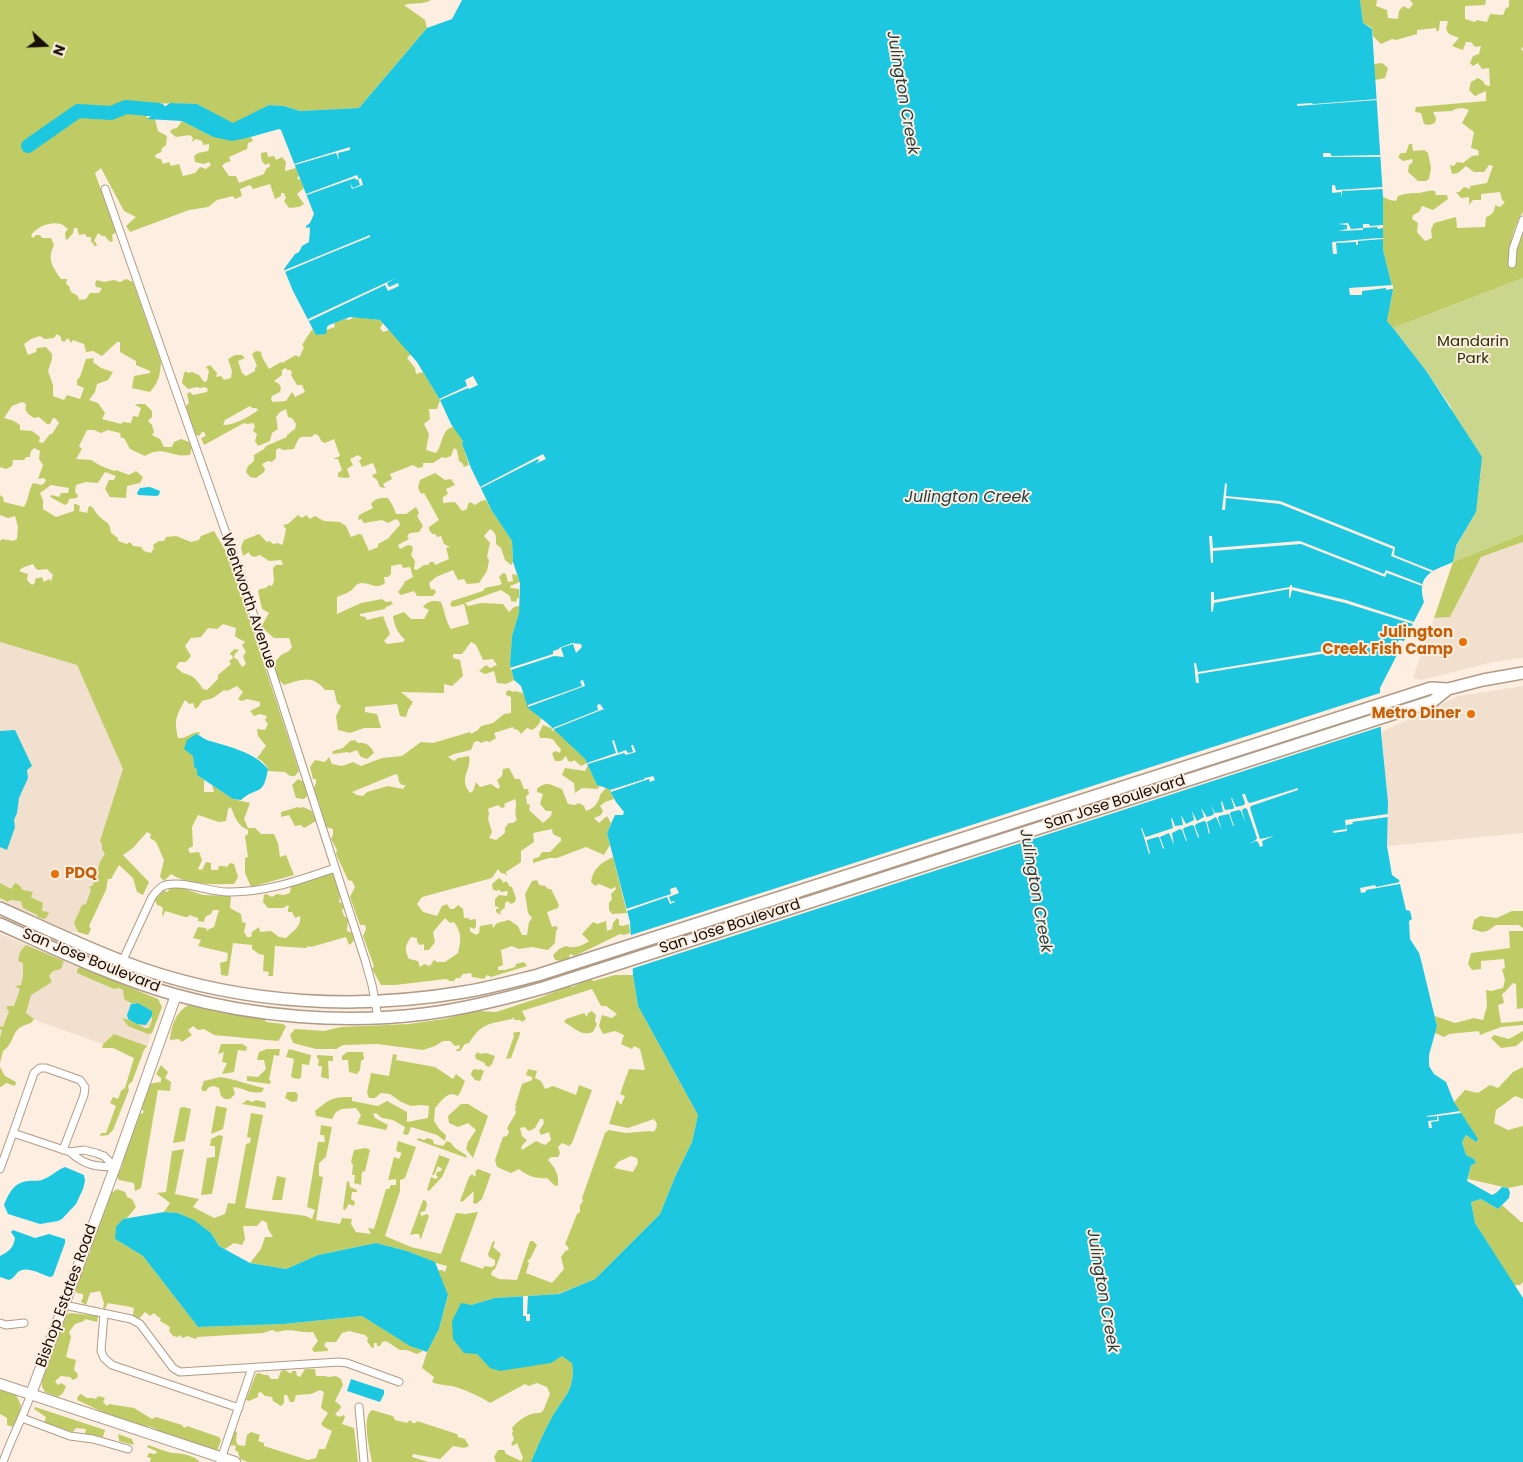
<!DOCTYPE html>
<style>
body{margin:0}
#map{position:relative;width:1523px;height:1462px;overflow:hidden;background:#fceee0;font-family:Poppins,sans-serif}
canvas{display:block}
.north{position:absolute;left:20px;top:20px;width:50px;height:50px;-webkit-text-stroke:4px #fceee0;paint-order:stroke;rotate:110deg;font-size:14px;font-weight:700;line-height:20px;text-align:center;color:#160e07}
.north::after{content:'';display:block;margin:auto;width:18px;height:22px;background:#160e07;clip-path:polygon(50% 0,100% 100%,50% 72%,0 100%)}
</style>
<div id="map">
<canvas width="1523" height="1462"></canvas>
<div class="north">N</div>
</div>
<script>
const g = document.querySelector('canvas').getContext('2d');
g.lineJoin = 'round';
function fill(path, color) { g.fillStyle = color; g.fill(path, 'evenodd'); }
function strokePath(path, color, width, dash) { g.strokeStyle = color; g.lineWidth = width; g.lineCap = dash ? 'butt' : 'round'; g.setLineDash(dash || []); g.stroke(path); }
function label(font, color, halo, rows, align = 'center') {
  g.font = font + ' Poppins,sans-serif'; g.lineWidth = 4; g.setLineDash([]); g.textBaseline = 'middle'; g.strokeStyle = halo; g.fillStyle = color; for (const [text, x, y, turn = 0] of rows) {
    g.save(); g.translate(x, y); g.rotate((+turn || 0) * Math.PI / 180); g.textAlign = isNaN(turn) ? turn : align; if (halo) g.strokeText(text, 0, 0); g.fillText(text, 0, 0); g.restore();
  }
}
const commercial = new Path2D(`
 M1523 542V658L1493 662 1422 680 1413 678 1434 618 1450 617 1481 557Z
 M0 642 77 665 124 769 101 838 109 847 78 932H68L0 899Z
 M1523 686V833L1387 846 1388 802 1381 732 1459 696Z
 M0 934 158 999 162 1007 147 1046 114 1034 103 1044 9 1011 0 1035Z`);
const green = new Path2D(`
 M1523 278V534L1453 562 1456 547 1476 512 1451 407 1427 372 1393 328Z`);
const forest = new Path2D(`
 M0 0H431C423 5 414 2 404 5L425 20 427 28 359 108 300 111 284 106 269 105 233 124 197 104 144 103 147 118 155 119 158 131 167 136 166 145 162 148 161 152 155 155 156 158 161 159 163 164 169 162 171 166 179 164 183 176 195 173 200 167 206 169 211 165 209 162 204 164 195 162 194 156 198 153 208 151 209 148V144L203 145 202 141 196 139 192 142 193 138 190 135 176 137 170 132 172 129 177 128 182 121 213 137 247 138 251 137 253 141 248 143 247 149 229 157 231 161 225 163 222 166 229 176H236L239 183 264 174 266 169 270 166 269 163 266 165C261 162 261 158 261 153L267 152 268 157 274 156 276 160 282 157 286 162 285 171 296 168 299 175 297 179 301 180 304 188 297 194 304 204 299 207 289 208 284 201 286 198 284 193H281V196L275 199 270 184 253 189 250 185 240 189 242 196 235 199 233 196 217 200 208 207 189 210 130 232 126 226 136 217 124 211 101 168 95 173 116 232 112 235 113 241 110 242 105 236H102L98 233 94 241 96 243 97 246H94L93 243 91 242V237H87L85 234 79 235 77 228H74L73 233 68 239 66 240 65 233 68 229C66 228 64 225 61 224 51 221 35 227 31 236L33 238 36 235H40L42 238H51L54 245C47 259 52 266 61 279H67L66 284 69 286 71 292 78 296 79 300 86 299 90 293H99L102 288 96 287 95 283 97 280 104 282 114 280 120 282 126 279 133 282 161 362C160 375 159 382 150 392L132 388 134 376 150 373V371L136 365V361L120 352V342H117L102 356 93 351 86 352 84 344 73 340 71 343 68 338 64 342 61 340V337L57 334 54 338 45 339 40 336 31 339 24 344 28 355 36 352 37 348 46 347 52 354V359L48 371 53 385V396L64 400 67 395 80 399 84 388 77 385V380L80 377 86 359 94 358 93 362 101 368 113 372 108 380 97 384 95 392 89 400 98 403 105 413 102 419 121 424 123 422 131 423 133 416 138 417 141 408 135 405 138 404H145L152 411V417L148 421 152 425 154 432 152 435 160 439 164 447H172L174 442 181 439 189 442 192 447 190 455C187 455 181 456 178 455 164 452 158 448 145 456L130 449 124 438H121L120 433 108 430 101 433 94 430H87L79 446 82 449 76 459 91 460 101 466 114 471 116 470 129 475 136 471 143 477 140 483 127 486 126 498 110 497 105 489 109 480H114L116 476 105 472 98 483 86 482 76 485 75 492 78 495 77 498 69 499 68 503 65 505 50 497 52 495 59 497 61 493H68L69 488 51 485 40 493 43 500V509L56 517 74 511V504H76L80 506 79 511 87 513 89 506 92 507C95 510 97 515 100 517 107 524 110 521 111 533L118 538V541L127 544 130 542 133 546 141 547 144 551 151 553 154 548 153 545 159 541H164L166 537 176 536 191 542 199 540 201 536 214 531 229 557 299 771 295 776H290L285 772 267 771 268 768 262 761 257 758 266 746 258 736 257 729 265 730 268 724 265 720 267 716 260 714 254 716 250 711 260 706V702L247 699 242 701 238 699 243 692 237 686 227 691 224 690 213 698 202 701 198 707 195 709 193 703 189 704 185 700C176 716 174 720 178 738 185 739 191 733 198 732L200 733 199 735 196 734 193 756 194 767 197 770V775L204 780V792H214L212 785 233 799 250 803 244 819 248 828H255L261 834H274L278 843 280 857 286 855 294 875 251 887 245 873V858L248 857 245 836 248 834V830C238 826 235 818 231 807L228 809 226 821 219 822 198 815 192 827 193 846 188 849 190 853 199 852 202 860 198 869 202 870 206 862 211 863V870H218L219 866H225L226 868 230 863 234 864 238 877 234 884C213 884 190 886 171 874L164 881 160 877 164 860 156 842 150 838 151 834 147 832 133 848 123 855 149 882 143 895 137 892 133 878 119 865 111 879H108L106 890 89 926 91 929 88 935 78 932 74 923 82 905 86 904 91 890 89 887 93 885 100 862 105 853 102 850V844L100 841 123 769 77 665 0 642V541L2 539 13 541 17 539 18 527 15 516 8 518 0 515V495L3 497 4 502 24 507C29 499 28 491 33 483L42 485 46 481 44 478 38 479 43 465 39 459 40 451 34 448 31 451 30 457H26L24 460H13L12 466 6 469 0 467ZM22 402 26 404C24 412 28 414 34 418L39 417 47 424H50L53 418H55L59 423 52 434H50L43 443 39 442 40 437 32 431 20 430V425L14 421 4 418 12 406ZM33 564 36 569 39 570 47 569 53 575 51 581 49 579 44 582 42 577 35 579V583L32 585 27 580 28 574 19 571 22 568ZM223 624 236 628 235 636 239 639 244 641 245 642 242 645 246 652 243 656 246 664 242 667 237 659 234 658 235 654 239 650 235 649 231 652 230 655H232L233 658 229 661 231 664 218 675V679L207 690 203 689C200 685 196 678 191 676 183 672 184 675 176 667L179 662H186L191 656 185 646 191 638 201 637 208 628 217 629Z
 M1360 0H1377L1376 6 1387 10 1388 18 1398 19 1399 11 1403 6 1409 9 1413 4 1410 0H1486L1485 5 1465 6V19L1475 22 1477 20 1487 22 1490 14 1503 15 1506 8 1509 7V0H1523V47L1521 49 1523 51V212C1513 227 1509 246 1509 264L1523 230V278L1393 328 1387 321 1393 290 1383 250V197L1390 200 1396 201 1398 196C1408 193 1409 193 1419 193 1425 192 1429 190 1435 191L1436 195H1447L1448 199 1433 210 1422 206 1419 212 1413 215 1412 219 1418 223 1417 232 1425 241 1432 238 1431 230 1434 223 1456 217 1457 228 1485 227 1486 217C1492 215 1495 211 1495 205L1500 207 1505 202 1502 200 1500 192 1481 194V200H1473L1469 205V197L1461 198 1456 192H1459L1464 187 1470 189V186L1487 183 1493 166 1489 165 1484 172H1474L1466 166 1458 173 1452 174 1450 165 1454 166 1457 162 1463 163 1472 156 1479 155 1478 150 1471 148 1474 132 1462 123 1469 110 1463 108 1455 109 1452 111 1433 112 1436 118 1435 123 1429 125 1424 124 1421 113 1415 112 1416 107 1486 101V91L1475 96 1469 90 1471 82 1478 78 1483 81 1485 85 1490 86 1489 68 1482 69 1478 63 1473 66 1470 63 1473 56 1479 54 1481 46 1475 47 1471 42H1466L1463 50 1452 46 1459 38 1449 34 1446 29 1448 21H1440L1439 30 1437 32 1436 28 1417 30V34L1396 40 1392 39 1381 44 1373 36 1372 28 1363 23Z
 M1382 63 1388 68 1385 78 1375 80 1374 64Z
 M1409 144H1412L1413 151 1424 150 1428 153 1431 168 1429 179 1426 181H1418L1408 172 1409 165 1413 162 1412 159 1403 161 1398 157 1401 153H1406Z
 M354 317 380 320 383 323 380 328 383 332 389 330 411 354 407 358 415 368 416 374 423 372 440 400 437 409H429L430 419 424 424 429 434 426 450 436 453C443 445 441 428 454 427L463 441 462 444 469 465 464 467 462 463 459 461 457 450 454 448 451 456 446 458 442 457 433 463H423V467L418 468 413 465 390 474 392 479 383 484 385 488 380 487 377 480 373 477 372 475 377 473 373 463 362 467 359 461 362 458 358 455 350 459 353 465 347 469 350 477 347 478 338 477V473L342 470 338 459H333L340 456 334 439 325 443 322 442 318 435 315 434 311 437C298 436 299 437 294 449L283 450 279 448 276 450V458L272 462 268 461 262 464 265 469 264 472 256 478 250 477 246 472 248 466 254 461V455L264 449 266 446 287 437V435L295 429 296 424 292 418 288 417 286 409 280 412 276 417 278 429 272 433 270 441 258 446 255 441 257 434 253 431 255 426 253 423 248 424 244 423 204 445 201 438 206 436 204 432H202L199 436 193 434 186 406 189 403 187 394 190 392 193 395 207 392 208 389 205 387 200 388 197 387 188 389 182 383 184 373 186 371 188 373 192 372 199 375 204 382 207 381 209 371 206 367 210 365 217 373 216 377 221 376 224 380 231 378 232 371 228 359 235 355H242L245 358 238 361 242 373 246 376 255 371V368L257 366 252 354 256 351 261 352 262 357 269 369 281 362 282 363 296 355 298 357 300 356 304 347 302 345 311 331 313 329 316 335 326 334V330L335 327 334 323 345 319 349 320ZM286 368 287 370H290L292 372 291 375 297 385H302L305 392 295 397 292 392 286 401 273 402 271 400 272 396 280 392 281 388 279 384 274 381 282 375V370ZM250 406 252 408H256L258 410C249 417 235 425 223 425L225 420Z
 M435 473 445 480 451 479 455 485 446 489 448 494 443 497V503L455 502 462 511 467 509 468 504 470 502 475 505 481 501 486 500 492 511 512 541 513 562 511 565 505 560 501 548 496 544C496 537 497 533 490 529L484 536 490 543 487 557 489 560 487 571 479 583 467 584 464 579 458 580 453 570 436 577 429 583 431 590 434 589 436 592 433 596H417L414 591 401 595 398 592 404 584V582L413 577 410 567 403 568 401 564 391 566V574L388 577H384L385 583C376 590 371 583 362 583 356 583 355 587 352 590 348 593 342 595 337 597V614L361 603 382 599 386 602 391 601 393 604 386 607 385 609 360 614V616L365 617 367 620 383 616 390 634 384 641 387 644 403 642 405 640C398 633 394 626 393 616L404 612 411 619H424L429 610 423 607C427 601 435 600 441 602 445 611 445 620 451 629L469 624 464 604 453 607 450 605 452 601 483 591 485 588C490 586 495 587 502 584L499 577 503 573 506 574 508 582 513 581 512 574 517 575 520 582 510 586 511 588 519 589V598H517L516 602 511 601 510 596 501 590 465 603 468 606 481 603 503 604 509 612 514 607 519 606V614L512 636 510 664 514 680 506 684 497 683 494 671 485 674 479 671 486 665 490 668 497 665 493 659 483 660 476 645 471 642 462 654H453V658L460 660 463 676 452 686 444 684V693L401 692 413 702 408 710 406 717 400 716 397 704 365 707V712L377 714 381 728H364L350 733 338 730 336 716 341 706 337 703 334 690H325C312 674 301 680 284 685L278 679 273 664 281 655 289 651 292 647 289 638H274L261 627 269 613 262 609 258 591 260 589 266 588 269 585 272 586 274 581 273 568 276 565H283L281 560 269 561 260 555 254 557 250 555 249 552 243 556 241 547 244 540 259 534 267 542 270 541 273 544 278 543 282 545 283 543 286 529 283 525 288 524 298 515 302 518 306 515 310 519 315 516 324 521 340 522 346 526 351 537 359 534 362 535 369 551 378 547V544L389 538 390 536 400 525 399 521 396 519 388 523 382 520 364 523 361 519 358 520 359 515 373 508 371 504C375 498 381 498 388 498L393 506 396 514H406L416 507 419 513 417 516 423 526 419 532 410 533 407 536 409 539 398 545 400 549 408 545 412 546 413 550 411 555 415 561 414 569 417 570 424 565H428L430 562H434L435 565 449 559 446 548 450 547 444 544 441 536 437 537 435 534H432L431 532 429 530V527L439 520 424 493 421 494 418 488 420 480Z
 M1523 534V542L1481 557 1450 617 1434 618 1453 562Z
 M509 690 513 692 515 691 523 693 529 708 541 718C540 724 537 727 532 730L527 728 521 734 518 730 514 729 513 727 494 733 496 738 490 742 486 741 481 743 478 741 474 742 471 750 454 754 448 757 454 761 458 758 469 756C472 771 458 777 470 793L473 791 476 782 480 787 491 784 498 789 500 787 497 780 502 776 503 769 509 768 515 779H520L524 789H528L529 794 526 796 527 804 530 805 529 810 543 823 551 816 552 811H546L540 804 543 794 537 792V789C546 780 551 785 562 789L568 804 575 805 579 803 584 806 586 811C593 809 599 803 600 795L606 788H609L614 799 605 802 600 806 603 811 601 815 594 818 599 823 607 816 611 823 607 833 610 845 604 855 586 847 557 858H549L533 863V859L539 857 542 852H550L561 841V838L553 834 552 829 533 833 534 842 521 851V862L506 872 507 876 504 873 502 874 498 869 492 878 422 897 417 904 423 912 437 916 442 906 447 904 450 909H454L458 905 463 909 464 918H468L470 920 476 919V927L474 929 470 927V931L476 935 479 933 480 926 492 924 493 928 497 923 509 920 518 926 522 935H527L529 922 532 918 528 913 525 894 532 881 537 880 539 885 545 886 548 889H551L559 905 558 908 547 912 552 927 556 926 558 928 556 931 555 943 548 950 532 947 519 949 512 946 501 950 503 965 498 967V970H505L515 967 516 964 524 962 527 966 491 977 487 975 484 979 472 977 471 973 463 974 460 978H456L454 981H450L446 979 395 985H381L372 969 374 966 363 936 366 929 365 925H360L350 897 355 887 352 881 348 880 336 854 337 850 331 839 333 835V829L326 827 318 799H317L313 790 316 783V779H313L310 767 315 760 325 762 329 757 332 764 342 766 353 762 361 766 382 758 402 756 421 742 433 743 470 732 471 734 478 730 481 726 493 723 504 714 511 713V697L506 695V692ZM396 774 398 776 399 782 402 785H406L403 789 388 786 367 792 363 796 357 795 352 792ZM515 799C518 806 513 811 517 820L513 823H509L505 828V833L496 840 489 838 492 832 488 819 489 814 488 809 498 805 502 808 505 807 504 804ZM445 918 450 923 454 922C462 933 461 940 458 953L445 962H437L434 960 430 966 424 964 420 967 418 961 409 959C404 949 405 946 411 937L417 938V942L420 945 424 944V950H429L435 942 433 932Z
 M543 725 551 728 553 731 555 730 585 759 587 763 581 766 574 760 572 762 568 761 566 756 561 761H555L552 753 556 751 560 753 561 749C551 740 558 738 540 738L539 733Z
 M355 740 358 743C366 742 371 746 374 753L367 759 361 757 357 750 349 753 347 752 334 754 332 753 333 751 343 748 350 741Z
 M588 765 597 785 600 786 597 789 582 788 575 793 574 783 562 775 565 768 585 771Z
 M298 779 304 782 307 796 304 799 296 798 292 785Z
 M298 807 300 808 303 807 312 811 316 821C311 823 309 826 304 828L301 825 295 826 289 815 281 817V812Z
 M613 857 627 913 612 914 609 910V903L612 899 611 894 616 889V887L611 889 599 884 595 886 591 882C593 868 601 863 613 857Z
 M331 873C337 878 342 894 339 902L342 903 344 908 342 910 344 916 348 919 347 931 353 933 355 938 352 943 349 945 346 937 311 947 308 946 306 948 275 946 273 976H268L269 972 263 971 264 955 259 954 252 949V945L233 943 228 976 221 975 220 963 227 961 228 953 198 946 201 940 193 938 198 927 206 928 207 931 209 929 214 927 219 910H213L211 914 205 917 204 922 198 921V918L189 915 188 917H185L165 911 163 917 162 914 163 909 161 906 157 905 155 900 164 890 167 892 171 888 179 887 203 895 231 896 230 908 241 914 242 922 246 923 244 932 247 937H251L252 932 259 927 260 932 271 931 279 937 286 938C293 931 302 926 300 916L295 918 292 912H288V909L289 907 288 905 283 908H268L263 902 264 895 266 894 272 897 277 894 284 895 290 893 291 886Z
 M499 878 502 880 503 883 506 881 508 883 509 886 512 887 516 898 515 902 511 904 508 901 505 903V907L500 912 501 915 496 912V909L500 908 495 906V899L499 895 507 896 508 891 501 892 499 889 498 891 493 890 492 884Z
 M0 883 11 889 15 883 19 885 23 890 33 892 31 897 43 903 42 911 49 912 47 917 44 919 38 917 37 915 23 908 21 901 10 900 8 902 0 898Z
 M1512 911H1523V928L1519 925H1496L1487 931 1482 932 1472 929 1474 920 1480 916 1497 918Z
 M617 918 619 920V925L623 926 629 924 630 933 624 935 620 934 575 956 570 954 569 958 562 961 555 960 553 955 559 949 566 946C574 949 582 946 589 941L582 934 593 922 597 924 606 921 607 931 612 929 613 923Z
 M1509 931H1523V1008L1517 1009 1516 984 1513 983 1505 992 1502 994 1504 1003 1498 1005 1501 1023 1523 1021V1025L1501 1027 1480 1035 1479 1031 1449 1034 1444 1037 1435 1033 1437 1026 1435 1016 1455 1023 1474 1018 1483 1020 1487 1006 1486 990 1491 991 1503 988 1505 980 1502 969 1505 968 1504 959 1481 961V969L1472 970 1468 964 1471 953 1510 948Z
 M26 945 64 961 61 969 53 971 49 976 52 982 31 995 26 1013 34 1019 31 1023C8 1029 18 1040 3 1051L0 1063V1037L2 1030 0 1029V1026L3 1027 9 1011 7 1009V1006H14L20 989 15 986 21 985 23 976V963L18 961 20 952Z
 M80 967 158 999 162 1007 152 1033 148 1034 128 1026 122 1018C127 1019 141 1024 144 1028H149L152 1020V1011L138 1003H131L124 999 123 990 119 988 114 989 77 973V970Z
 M615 975H633L638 1006 698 1115 692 1142 675 1177 660 1214 595 1279 558 1294 495 1298 471 1305 477 1354 491 1368 550 1363 562 1356 572 1362C576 1390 563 1397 551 1419 543 1433 537 1448 531 1462H496L494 1457 498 1450H504L506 1454 521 1461 523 1458 517 1443 513 1446 511 1444 514 1439 512 1434 513 1431 512 1428C518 1420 530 1412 540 1413L543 1411 550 1394 547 1387 537 1383 529 1386 525 1384 490 1403C482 1397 463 1389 452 1386 445 1385 438 1385 432 1382L434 1377 422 1368 427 1352 439 1329 448 1296 438 1270H442L445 1272 447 1266 436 1263 407 1251 376 1243 318 1255 286 1269 250 1263 261 1249 265 1237H273L268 1229 267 1223 262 1220 257 1226H243L245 1239 242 1245 234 1243 225 1249 219 1246 211 1233 179 1213 164 1212 170 1203 157 1193 166 1192 172 1151 184 1149 175 1194 199 1199 193 1207 214 1218 225 1214 228 1203 235 1204 246 1144 250 1143 251 1138 247 1137 251 1113 263 1115 245 1208 306 1216 312 1219 315 1210 307 1207 318 1142H325L324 1135H320L321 1125 332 1127 326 1157 319 1163V1176L323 1177 316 1220 340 1224 342 1218 352 1219 351 1224 356 1232 371 1234 368 1228 374 1229 386 1189H389L391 1185H396V1179L388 1180 394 1157 399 1159 402 1153 396 1151 398 1141 416 1147 405 1178 400 1180V1191L385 1236 411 1247 441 1254 456 1213 465 1214 478 1212 460 1261 483 1269 484 1266 492 1267 495 1265V1260L489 1257 488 1254 493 1241 495 1242 493 1247 501 1254 495 1269 492 1271 491 1275 499 1279 517 1280 530 1241H533L537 1245 530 1259 527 1261 529 1263 526 1273 552 1283 564 1269 561 1257 566 1250 567 1251 569 1248 565 1244 577 1214 580 1212V1205L583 1201 582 1198 605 1133 609 1130 626 1133 650 1131 653 1132 656 1129 657 1124 654 1119 628 1128 609 1124 617 1100 621 1105 625 1096 620 1094 629 1069 645 1070 640 1049 634 1046 632 1049 621 1044 624 1035 615 1031 603 1034 599 1026 602 1015 612 1018 617 1014 606 1006H601L592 989 522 1011 526 1019 522 1022 520 1020H514V1017L512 1019C490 1024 482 1022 469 1043L465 1044 460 1051H456L457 1049H459L460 1045 455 1046 450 1041H443L435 1046 423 1050 377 1044 343 1045 336 1049H316L293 1043 290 1035 295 1029 324 1031 341 1027 409 1024 444 1019 477 1011 496 1012 542 997 569 986 573 987 576 985 590 979 593 981ZM631 1156 637 1158 638 1163 633 1172 614 1168 618 1162Z
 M188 1005 223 1013 264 1018 266 1022 283 1024 286 1026 281 1037 278 1041 214 1035 204 1029 198 1030 193 1026 188 1030 192 1035 182 1042 179 1039 170 1040C171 1026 176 1012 188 1005Z
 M592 1011 596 1015 595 1021 597 1024 593 1032C581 1037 574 1027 564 1022L566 1019 584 1013 587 1017 588 1013Z
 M1523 1031V1040L1516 1046 1501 1048 1491 1038 1494 1035 1509 1039Z
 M516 1032H520V1034L511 1058 506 1059 514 1036 513 1033Z
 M114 1034 147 1046 144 1050 132 1082 130 1083 128 1086 129 1090 113 1130 108 1135 100 1136 101 1133H106L116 1106 110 1103 113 1097 118 1099 121 1091 125 1088 134 1058 113 1048H102L103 1044Z
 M221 1044H242L247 1047 246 1051 238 1050 234 1072 222 1074 227 1063 222 1062 224 1052 218 1054Z
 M267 1049H280L279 1056 274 1055 269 1080 271 1081 270 1084 247 1081V1076L258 1077 266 1069 264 1060H257L259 1052Z
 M289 1049 311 1055 309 1065 302 1064 301 1077 299 1079 293 1078 291 1076 294 1059 286 1057Z
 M347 1052H363L364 1059 361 1061 360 1070 357 1074 349 1072 348 1060H342V1056Z
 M478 1052 480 1054 486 1053 495 1056 492 1064 489 1067 485 1065V1063L476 1059 475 1055Z
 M393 1054 397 1055 396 1060 435 1067 453 1079 456 1074 465 1081 460 1093 458 1096C448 1090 442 1100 435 1108L434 1121 440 1130 446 1135 445 1141 437 1135 411 1127 408 1135 403 1134 405 1127 393 1120 382 1118 376 1113 373 1114 375 1118 388 1125 386 1130 357 1124 361 1115 356 1108 342 1109 336 1112 332 1119 316 1116 315 1111C330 1099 332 1097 352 1097V1101L378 1106 387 1101 407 1112V1122L428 1118 429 1106 421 1105 411 1106 401 1102 390 1094 381 1093 375 1098H369L367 1093 371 1073 389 1076Z
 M317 1055 333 1056V1061H328L329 1079 321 1077 322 1066H318L319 1060 317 1058Z
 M161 1065 168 1072 165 1078 171 1082 170 1091 158 1090 141 1188 135 1191 134 1183 119 1180 116 1174 117 1171 121 1169 123 1163 121 1161 139 1112 141 1114 144 1112 140 1107 148 1084 161 1082V1078L156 1074Z
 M0 1067 5 1076 16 1082 15 1086 6 1083 1 1087H0Z
 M1523 1067V1099L1515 1096 1496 1110 1494 1123 1508 1130 1523 1126V1185L1508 1188 1468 1179 1471 1165 1476 1163 1474 1159 1466 1155 1462 1142 1466 1135 1476 1142 1454 1102 1465 1090 1478 1093 1490 1085 1498 1088 1513 1072Z
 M474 1069 479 1070 480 1069 484 1071 480 1081 475 1080 471 1075 472 1071Z
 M528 1069 537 1071 535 1078 541 1081 545 1089 553 1086 576 1095 579 1085 592 1090 572 1143 569 1146 562 1143 558 1147 560 1153 558 1157H551L548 1160C556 1169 559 1174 558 1186L554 1185 547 1178C537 1179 527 1176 519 1169L511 1173 497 1167 495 1160 503 1137 507 1136 509 1132 507 1128 516 1113 515 1108 517 1107 515 1106 522 1084 532 1080V1077L526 1075ZM540 1119H543L544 1123 539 1131 541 1135 549 1132 551 1140 545 1145 536 1141 522 1150 521 1147 527 1140 522 1136 520 1128 524 1127 529 1131 535 1128Z
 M220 1077C235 1079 249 1085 264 1088L262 1092C247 1094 246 1088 233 1087L235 1094 230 1099H225L221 1096 219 1088 214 1086 209 1087 206 1091H203L201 1089 204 1081Z
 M287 1092H296L298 1095 297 1101 292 1102 285 1098Z
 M247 1100 252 1102 256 1100 265 1102 266 1108 242 1104Z
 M461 1104H468L488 1116 473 1158 466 1149 468 1142 476 1130 468 1123 458 1127 449 1123 448 1116Z
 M216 1106 227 1108 223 1129 211 1134Z
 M184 1107 191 1109 185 1141 173 1143 180 1108Z
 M219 1135 223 1136 212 1194 201 1195 207 1158 215 1157V1146H210L211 1139Z
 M418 1138 424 1140 428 1138 433 1140 434 1144 443 1146 447 1141 451 1143 455 1148 466 1155 467 1158 417 1140Z
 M366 1148 370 1150 365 1171 362 1172 361 1185 354 1183 355 1175H352L353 1165 351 1162 354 1150Z
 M439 1155 450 1159 442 1177 429 1191 427 1190 431 1177 436 1179 438 1177 436 1175 437 1172 441 1171 442 1169 438 1166 434 1175H432Z
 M478 1169 491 1174 482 1199 476 1204 473 1203 474 1191 462 1202 460 1201 469 1177 472 1174 475 1177 476 1175 475 1172Z
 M277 1176 286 1178 282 1200H272Z
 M347 1181 349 1182 350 1187 357 1190V1192H352L351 1199 355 1202 354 1206 349 1204 345 1210 343 1209Z
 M117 1189 125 1192 127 1197 132 1199 136 1207 127 1218 123 1219 115 1239 143 1256 198 1327 284 1324 362 1316 410 1345 423 1351 417 1354 407 1350H400L386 1341 382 1342 380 1346H377V1343H374V1348L371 1347 367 1341 368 1338 365 1335 349 1331 342 1333 336 1342H326L324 1346 328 1349V1351L314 1352 312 1349 318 1341 313 1332C301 1334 292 1327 277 1332L272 1330 263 1333 197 1337 196 1339 187 1336 183 1338 180 1335 178 1337 173 1336 169 1331 170 1327 160 1321 161 1318 158 1317 154 1313 150 1316 145 1312 139 1319 133 1315 134 1308C124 1305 117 1305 108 1303L105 1309 103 1308 104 1303 100 1291 90 1293 86 1305 81 1302 83 1298V1294L77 1293 74 1289 87 1255 90 1254 91 1250 88 1248 110 1190 113 1192Z
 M1481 1199 1498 1209 1502 1205 1521 1222H1523V1282L1520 1285H1514L1475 1223 1471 1202Z
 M423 1200 426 1201 427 1205 425 1211 421 1212 420 1214 422 1216 427 1214 429 1216 421 1239 420 1238 419 1234H415L410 1235Z
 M70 1313 98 1316 97 1322 85 1319 84 1321 75 1324 69 1332 71 1337 66 1357 76 1360 74 1370 78 1374 77 1378 73 1380 70 1377 61 1376 55 1381 58 1385 61 1383 66 1386 63 1393 58 1397 45 1392 42 1387V1377L64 1316Z
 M305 1369H315L316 1376H325L328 1377 336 1376 341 1379 343 1385 335 1401 341 1406 340 1409 335 1414 339 1417 344 1415 345 1417 342 1424 354 1428 358 1462H248L240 1459 238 1452 235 1450 236 1446 230 1445 234 1431 237 1432 236 1441 238 1445 245 1446 247 1435 251 1432 260 1435 258 1441 264 1443V1446L308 1460 316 1458 319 1449H325L332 1431 324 1427 321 1424 328 1413 321 1408 324 1392 320 1390 311 1394 296 1395 294 1402H290L287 1395H284V1403L281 1406 273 1401 272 1397 265 1396 261 1392 258 1393V1397L249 1401 246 1400 256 1374 259 1373 264 1375H268L271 1379H278L281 1371 285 1370 291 1374 292 1371H296L297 1376 300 1377Z
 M0 1388 15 1393 21 1405 18 1419 13 1427 7 1425V1418L0 1414Z
 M81 1394 87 1398H93L96 1399 98 1396 105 1398 103 1402 107 1406 109 1404 134 1408 152 1419 156 1417 182 1425 184 1428 187 1426 219 1437 221 1440 217 1451 190 1443V1441L159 1433 156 1429 148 1426 146 1428 121 1418 118 1420 110 1417 107 1414 77 1400 78 1396Z
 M35 1407 105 1430 103 1437 85 1434 86 1429 76 1428 73 1432 44 1423 46 1417 34 1409Z
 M372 1410 393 1416 395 1420 407 1423 410 1420 413 1423H416L417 1421 457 1434 458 1437 465 1439 469 1446 464 1448 453 1446 440 1459 413 1454 412 1457 428 1462H372C370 1450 361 1417 372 1410Z
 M118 1434 132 1439 134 1445 119 1441Z
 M148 1445C156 1447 165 1452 173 1453 184 1454 191 1454 200 1462H150L151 1458 147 1457 149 1453 155 1454 157 1453 156 1451 147 1447Z`);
const water = new Path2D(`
 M462 0H1360L1363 23 1372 29 1383 197V250L1393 290 1387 321 1393 328 1427 372 1482 457 1476 512 1456 546 1453 562C1432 571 1416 575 1424 602L1380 688 1381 732 1388 802 1387 846 1392 875 1399 880 1406 910 1410 911 1412 919 1409 921 1410 939 1419 953 1421 960 1437 1026 1429 1055V1066L1434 1074 1446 1082 1454 1102 1478 1139 1476 1142 1466 1135 1462 1142 1466 1155 1474 1159 1476 1163 1471 1165 1467 1181 1492 1195 1496 1193 1502 1187 1508 1188 1510 1192 1509 1198 1498 1209 1481 1199 1471 1202 1475 1223 1523 1298V1462H531C537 1448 543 1433 551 1419 563 1397 576 1390 572 1363L562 1356 551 1363 500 1371 490 1368 477 1354 464 1353 453 1339 452 1321 461 1303 471 1305 495 1298 559 1294 595 1279 660 1214 675 1177 692 1142 698 1115 638 1006 633 975 630 922 607 833 615 815H623L624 812 616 802 609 789 597 785 585 759 547 723 528 708 521 686 514 680 510 664 512 636 519 613 520 583 513 562 512 541 492 511 471 468 462 444 463 441 451 424 440 400 417 362 380 320 350 317 329 325 327 327 326 334 316 335 293 291 284 269 295 254 299 252 302 246 309 242 310 229 309 227 306 228V226L310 223 314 214 281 130 279 129 247 138 232 141 213 137 182 121 147 119 170 103 197 104 233 123 269 105 284 106 300 111 359 108 427 28 452 19Z
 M150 487 160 491 159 495 156 496 138 495 137 493 140 488Z
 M15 730 32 766 27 770 28 778 19 798 17 813 14 820 15 827 7 850 0 847V731Z
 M196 734C201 736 205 740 210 741 230 747 254 752 268 769 263 798 258 785 241 800L233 799 197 775V770L194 767 193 756 184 749 187 740Z
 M138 1003 152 1011V1016L146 1025 137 1024 128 1019 127 1015 131 1004Z
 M65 1167 84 1175 85 1181 83 1189 76 1204 62 1219 58 1221 40 1224 8 1214 4 1205C9 1193 14 1182 29 1181 34 1180 38 1182 44 1179 52 1176 57 1170 65 1167Z
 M164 1212 178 1213 194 1220 211 1233 219 1246 250 1263 286 1269 318 1255 376 1243 407 1251 435 1262 448 1295 439 1329 427 1352 410 1346 362 1316 284 1324 198 1327 143 1256 115 1239 116 1227 123 1219Z
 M13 1230 35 1238 49 1234 65 1239V1243L53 1276 50 1277C41 1274 26 1265 18 1272 14 1276 14 1278 9 1280L0 1277V1256C9 1251 13 1249 15 1238L11 1232Z
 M351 1379 384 1390V1394L380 1402 347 1391Z`);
const pier = new Path2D(`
 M1377 99V100L1297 106V104L1312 103 1313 104Z
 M350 147V150L338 153 339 160 336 153 295 165 294 164Z
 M1323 153H1330L1332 156 1380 155V157H1323Z
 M357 175 359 179 361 178 363 185 352 189 350 183 353 188 360 185 358 179 356 180 355 178 307 195 306 194Z
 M1332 185H1335L1336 190 1383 187V189L1342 191V198L1341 192 1332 193Z
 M1348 223 1351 229 1363 228V224H1369L1370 226 1383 225V228L1378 229 1377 227 1363 228V230L1338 231 1347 229V225L1338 224Z
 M370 235V237L328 254 285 272V270Z
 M1378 238H1383V239L1358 241V245H1356V242L1336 243 1337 254H1333L1332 242Z
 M396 278 387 283 389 287 398 283 399 286 388 291 385 285 309 321 308 319Z
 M1393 285V289H1391L1386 290V288L1362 291V295H1350L1349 288Z
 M473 376 478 385 469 389 468 388 440 400 439 399 467 386 465 380Z
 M543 454 546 459 535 464 539 461 538 459 481 488 480 487Z
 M1225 483 1227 484 1226 496 1280 501 1395 547 1394 555 1434 571 1431 572 1391 556 1393 549 1280 504 1226 498 1225 510H1222Z
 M1209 536H1212L1213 548 1300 541 1384 574 1386 570 1422 584V586L1387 573 1385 577 1301 544 1213 551V563H1211Z
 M1290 585H1292V587L1346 600 1414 622 1413 624 1345 603 1292 590 1290 598H1289V589L1214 603 1213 611 1211 612V592H1214V600L1290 587Z
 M1399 640 1404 641 1399 652 1365 647 1198 674 1199 683H1196L1194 663H1196L1198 672 1365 644 1395 649Z
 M572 643 581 644 582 647 576 653 573 644 561 648 564 657 554 656 511 670 510 668 553 654V651L559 649V648Z
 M583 680 585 686 528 707V705L582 686 580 681Z
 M1383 692V726L631 969 628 936Z
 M600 704 605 711 604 709 554 729 553 728 598 710 597 705Z
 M614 740 618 753 626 750 628 753 633 752 631 745H633L636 752 626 755 624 753 588 764 587 763 616 753 612 741Z
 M653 776 655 780 650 782 649 779 611 792 610 790 645 779 644 777 646 778Z
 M1298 788V790L1251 806 1250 808 1260 839 1274 836 1262 841 1263 846 1260 847 1258 842 1256 841 1249 844 1256 840 1257 838 1247 809 1245 808 1242 810 1245 822 1241 811 1239 810 1231 812 1230 814 1234 826H1233L1229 814 1219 816 1218 818 1222 830 1216 817 1207 822 1210 833 1209 834 1206 822 1204 821 1196 824 1195 826 1199 837 1198 838 1194 826 1192 825 1184 828 1183 829 1187 841H1186L1182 830 1180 829 1172 833 1174 845 1169 833 1160 837 1164 848 1163 849 1159 837H1157L1147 840V842L1150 853 1149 854 1141 828H1142L1145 836 1146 837 1173 828 1171 819 1172 818 1175 826 1183 825 1181 815 1186 824 1194 820 1192 811 1197 821 1204 817 1201 808 1207 817 1213 815 1214 813 1211 805 1215 813 1223 812 1221 802 1222 801 1225 810 1233 809 1234 807 1231 798H1232L1236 807 1244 805 1245 803 1242 794H1245L1248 802 1250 803Z
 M1388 814V817L1352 822 1353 824 1346 825 1347 831 1333 833V831L1346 829 1345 820Z
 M1400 882V884L1366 890V892L1361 893 1360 888 1375 885 1376 887Z
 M676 887 679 893 669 897 671 902 674 901 675 902 670 904 667 897 627 911 626 909 671 894 670 889Z
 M1460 1111 1461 1113 1438 1116 1439 1121 1431 1122 1432 1128H1429L1428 1121 1437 1120V1116L1427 1117V1116Z
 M523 1296H528L527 1314H530V1321H526V1316H523Z`);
const river = new Path2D(`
 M28 146 78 111 111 113 126 107 159 110`);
const street = new Path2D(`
 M105 189 242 579 365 960 372 985 378 1017
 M1512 264 1513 249 1523 220
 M122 962 152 897C155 893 158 889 163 886 179 879 210 892 227 892 265 893 300 880 335 868
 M13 1133 34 1073 40 1068H46L80 1080 85 1087 84 1095 63 1150
 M70 1152C84 1165 96 1167 115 1167
 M0 1169 13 1133 70 1152 84 1150 96 1153 104 1156 115 1167
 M64 1305 131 1319 140 1324 173 1368 180 1372 339 1362 347 1363 399 1382
 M104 1314 101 1351 104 1358 112 1365 239 1408
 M0 1323 6 1325 24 1323
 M359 1407 364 1462
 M22 1418 70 1436 93 1439 128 1449
 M3 1462C11 1439 23 1417 31 1394
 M220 1462 252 1368`);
const secondary = new Path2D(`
 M0 1384 235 1462
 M31 1394 115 1167 176 995`);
const primary = new Path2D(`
 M0 908C47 929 94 952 143 969 246 1004 357 1010 464 992 489 988 514 981 538 975L1431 688 1448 689 1483 680 1523 673
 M0 924C58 950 115 978 176 995 255 1017 343 1024 424 1014 465 1009 504 999 543 988L1433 701 1448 689`);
const markers = [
 [1463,642,5,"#e8710a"],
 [1471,714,5,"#e8710a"],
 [55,874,5,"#e8710a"]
];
const parkNames = [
 ["Mandarin",1473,342],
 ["Park",1473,359]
];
const streetNames = [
 ["Wentworth Avenue",248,601,71],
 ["San Jose Boulevard",1115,803,-18],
 ["San Jose Boulevard",730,927,-18],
 ["San Jose Boulevard",91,961,22],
 ["Bishop Estates Road",67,1296,-70]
];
const foodNames = [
 ["Julington",1453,633],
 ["Creek Fish Camp",1453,650],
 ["Metro Diner",1461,714],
 ["PDQ",65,874,"left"]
];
const waterNames = [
 ["Julington Creek",902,93,80],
 ["Julington Creek",967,498],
 ["Julington Creek",1035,891,80],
 ["Julington Creek",1102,1291,80]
];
fill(commercial, '#f0e0cd');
fill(green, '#cad68b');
fill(forest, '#bfcc66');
fill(water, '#1dc7e0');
fill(pier, '#fceee0');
strokePath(river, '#1dc7e0', 14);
strokePath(street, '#b19b86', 9);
strokePath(secondary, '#b19b86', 12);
strokePath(primary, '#b19b86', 14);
strokePath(street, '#fff', 7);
strokePath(secondary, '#fff', 10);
strokePath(primary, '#fff', 11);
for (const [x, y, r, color] of markers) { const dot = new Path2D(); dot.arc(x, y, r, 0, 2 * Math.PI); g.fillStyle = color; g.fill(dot); strokePath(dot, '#fceee0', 2); }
label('15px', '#2d3105', '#fceee0', parkNames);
label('15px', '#160e07', '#fceee0', streetNames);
label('bold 15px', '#c56008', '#fceee0', foodNames, 'right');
label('italic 16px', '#253e43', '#fceee0', waterNames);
</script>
